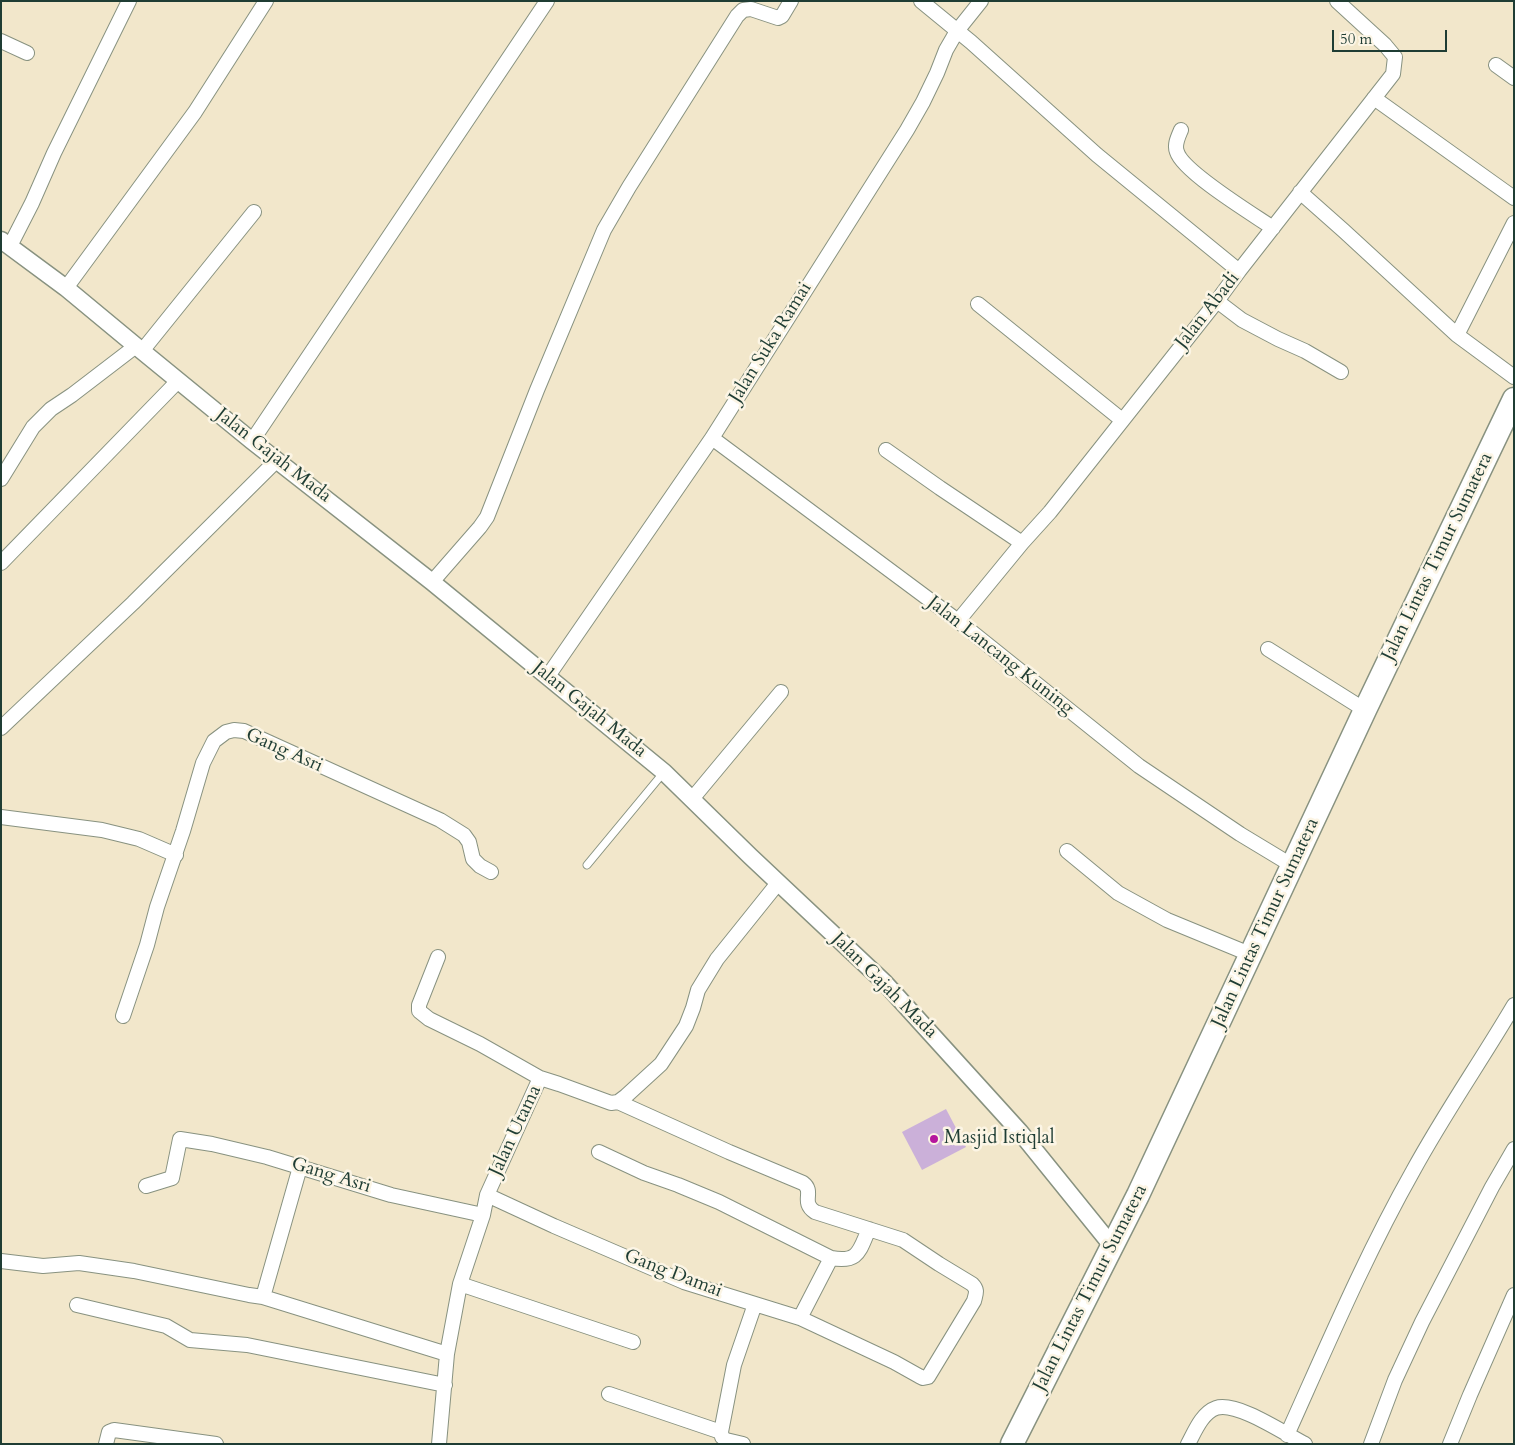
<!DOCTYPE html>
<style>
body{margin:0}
#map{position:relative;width:1515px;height:1445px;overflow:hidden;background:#f2e7cb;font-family:Cardo,serif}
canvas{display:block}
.frame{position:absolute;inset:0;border:2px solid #1f3d34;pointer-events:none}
.scale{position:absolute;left:1332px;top:30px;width:115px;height:22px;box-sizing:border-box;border:2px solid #1f3d34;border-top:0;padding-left:6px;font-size:15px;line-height:18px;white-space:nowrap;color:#1f3d34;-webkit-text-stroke:4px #fcf5e5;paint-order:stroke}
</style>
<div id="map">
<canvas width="1515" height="1445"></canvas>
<div class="frame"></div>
<div class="scale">50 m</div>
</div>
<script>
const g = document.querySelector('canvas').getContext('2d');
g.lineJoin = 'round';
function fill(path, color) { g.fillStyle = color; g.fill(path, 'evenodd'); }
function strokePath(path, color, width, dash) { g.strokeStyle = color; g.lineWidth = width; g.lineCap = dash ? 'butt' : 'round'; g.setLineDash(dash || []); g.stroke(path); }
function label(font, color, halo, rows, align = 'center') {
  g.font = font + ' Cardo,serif'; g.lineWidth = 5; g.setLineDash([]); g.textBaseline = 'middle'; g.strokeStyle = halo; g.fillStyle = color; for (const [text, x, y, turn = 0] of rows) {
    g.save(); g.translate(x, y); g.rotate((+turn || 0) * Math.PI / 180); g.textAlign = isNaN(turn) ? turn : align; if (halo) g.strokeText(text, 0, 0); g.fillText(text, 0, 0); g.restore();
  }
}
const building = new Path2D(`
 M946 1109 966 1147 922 1170 902 1132Z`);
const service = new Path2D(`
 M587 865 664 772`);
const minor = new Path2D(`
 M921 1 971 42 1097 155 1239 271
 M1 41 27 53
 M1496 65 1514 78
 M1374 98 1514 198
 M1181 130C1178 137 1174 145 1177 152 1183 172 1254 215 1273 228
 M1300 192 1344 231 1457 335 1514 377
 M10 246 32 203 54 153 129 1
 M66 288 195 112 266 1
 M1217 301 1242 320 1278 339 1305 351 1341 372
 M978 304 1122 420
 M1457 335 1514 223
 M142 351 254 212
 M712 438 958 621 1139 766 1240 834 1293 866
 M252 441 547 1
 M886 450 940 488 1022 543
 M1 479 33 427 51 409 72 395 136 346
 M1 563 178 381
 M432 582 480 527 487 517 537 390 604 230 629 187 737 16 743 10 751 9 778 18 782 16 791 1
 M958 621 1022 543 1050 512 1217 301 1239 271 1393 74 1395 57 1385 45 1337 1
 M1268 649 1365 710
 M548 676 712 438 907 130 923 102 937 73 946 50 957 31 981 1
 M1 728 133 603 277 460
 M692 799 781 692
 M1 817 102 830 139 839 176 855
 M1067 851 1118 893 1167 920 1252 955
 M438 957 419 1005V1011L429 1019 480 1044 540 1078
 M123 1016 147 945 157 907 183 831 203 763 214 741 226 732 234 730 244 731 440 820 464 835 469 842 473 859 480 866 491 872
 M599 1152 644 1173 678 1185 719 1202 831 1258C859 1263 859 1251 869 1229
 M146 1186 172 1178 180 1139 212 1144 267 1157 391 1195 483 1215
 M487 1195 554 1226 684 1282 800 1318 894 1362 919 1376 923 1378 928 1377 974 1301C976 1293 978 1290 972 1284L939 1264 903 1240 815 1212C800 1202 815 1192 803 1183L729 1152 618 1102
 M1 1261 43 1266 79 1263 134 1271 249 1295 263 1297 447 1354
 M460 1284 633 1342
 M263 1297 300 1167
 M77 1305 166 1326 190 1340 247 1345 445 1385
 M800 1318 831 1258
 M609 1394 721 1432
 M1287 1435C1327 1346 1365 1256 1413 1171 1444 1114 1481 1061 1514 1005
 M106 1444 109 1432 114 1430 216 1444
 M439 1444 447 1354 460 1284 483 1215 487 1195 540 1078 559 1084 611 1103 618 1102 626 1096 661 1064 686 1026 693 1008 698 990 717 959 778 883
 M743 1444 726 1440 722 1437 721 1432 734 1365 755 1304
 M1188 1444C1195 1431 1202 1413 1216 1408 1237 1401 1285 1434 1305 1444
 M1371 1444 1395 1380 1422 1322 1492 1187 1514 1149
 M1450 1444 1470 1395 1514 1295`);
const tertiary = new Path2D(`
 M1 240 66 288 142 351 252 441 432 582 664 772 750 856 884 982 1020 1132 1113 1247`);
const trunk = new Path2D(`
 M1012 1444 1138 1195 1365 710 1514 399`);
const markers = [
 [934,1139,5,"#b5179e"]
];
const streetNames = [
 ["Jalan Abadi",1208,311,-52],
 ["Jalan Suka Ramai",771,343,-58],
 ["Jalan Gajah Mada",273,456,38],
 ["Jalan Lintas Timur Sumatera",1438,557,-64],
 ["Jalan Lancang Kuning",1000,656,38],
 ["Jalan Gajah Mada",589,710,39],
 ["Gang Asri",284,751,24],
 ["Jalan Lintas Timur Sumatera",1266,923,-65],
 ["Jalan Gajah Mada",884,986,45],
 ["Jalan Utama",516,1131,-65],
 ["Gang Asri",331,1176,17],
 ["Gang Damai",673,1274,21],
 ["Jalan Lintas Timur Sumatera",1091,1288,-63]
];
const poiNames = [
 ["Masjid Istiqlal",944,1139]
];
fill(building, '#cbb0d9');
strokePath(service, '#889280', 9);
strokePath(minor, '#889280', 16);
strokePath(tertiary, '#889280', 19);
strokePath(trunk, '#889280', 25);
strokePath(service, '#fff', 7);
strokePath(minor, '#fff', 14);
strokePath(tertiary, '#fff', 16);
strokePath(trunk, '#fff', 22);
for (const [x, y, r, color] of markers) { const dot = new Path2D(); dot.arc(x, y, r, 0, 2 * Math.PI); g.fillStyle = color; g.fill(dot); strokePath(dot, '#fcf5e5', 2); }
label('19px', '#1f3d34', '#fcf5e5', streetNames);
label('19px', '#1f3d34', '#fcf5e5', poiNames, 'left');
</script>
